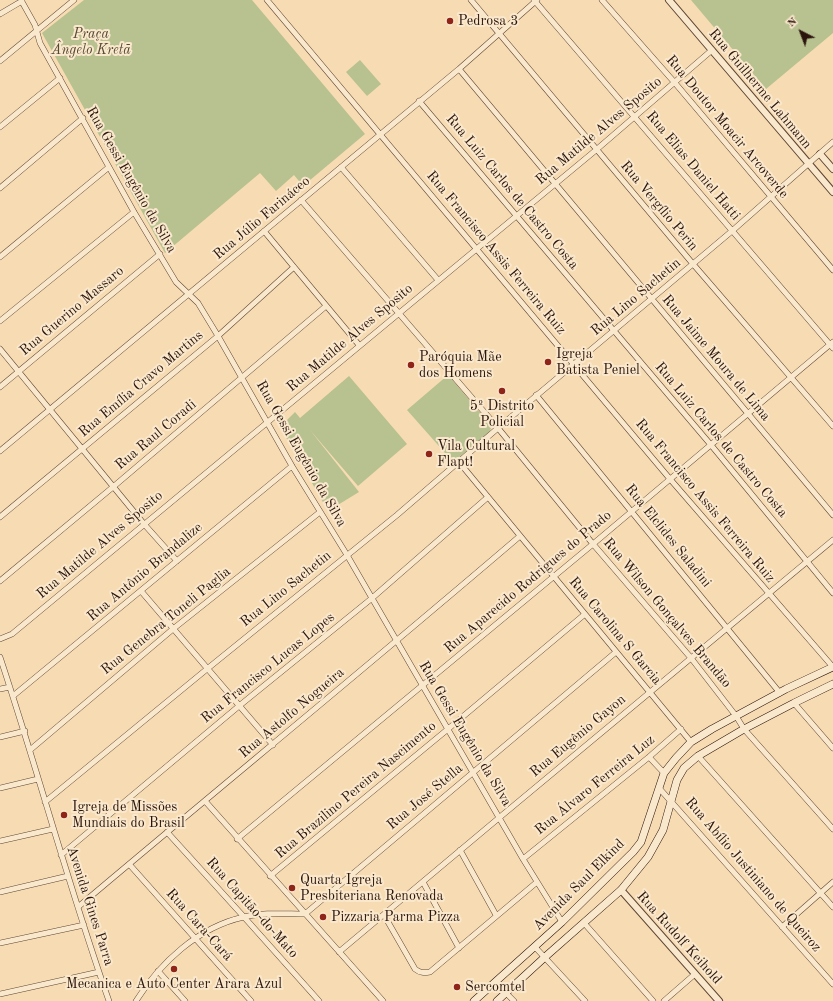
<!DOCTYPE html>
<meta charset="utf-8">
<style>
body{margin:0}
#map{position:relative;width:833px;height:1001px;overflow:hidden;background:#f7dbb2;font-family:"Old Standard TT",serif}
canvas{display:block}
.north{position:absolute;left:781px;top:12px;width:40px;height:40px;-webkit-text-stroke:3px #fae8cd;paint-order:stroke;rotate:318deg;font-size:11px;font-weight:700;line-height:16px;text-align:center;color:#2b140b}
.north::after{content:'';display:block;margin:auto;width:14px;height:18px;background:#2b140b;clip-path:polygon(50% 0,100% 100%,50% 72%,0 100%)}
</style>
<div id="map">
<canvas width="833" height="1001"></canvas>
<div class="north">N</div>
</div>
<script>
const g = document.querySelector('canvas').getContext('2d');
g.lineJoin = 'round';
function fill(path, color) { g.fillStyle = color; g.fill(path, 'evenodd'); }
function strokePath(path, color, width, dash) { g.strokeStyle = color; g.lineWidth = width; g.lineCap = dash ? 'butt' : 'round'; g.setLineDash(dash || []); g.stroke(path); }
function label(font, color, halo, rows, align = 'center') {
  g.font = font + ' "Old Standard TT",serif'; g.lineWidth = 4; g.setLineDash([]); g.textBaseline = 'middle'; g.strokeStyle = halo; g.fillStyle = color; for (const [text, x, y, turn = 0] of rows) {
    g.save(); g.translate(x, y); g.rotate((+turn || 0) * Math.PI / 180); g.textAlign = isNaN(turn) ? turn : align; if (halo) g.strokeText(text, 0, 0); g.fillText(text, 0, 0); g.restore();
  }
}
const green = new Path2D(`
 M84 0H252L365 134 303 186 294 175 276 191 260 173 165 253 42 33Z
 M691 0H833V33L766 89Z
 M360 60 381 84 367 96 346 72Z
 M448 375 484 417 491 428 489 433 453 462 407 410Z
 M349 376 407 444 358 486 310 430 359 492 328 511 280 427 295 412 300 418Z`);
const minor = new Path2D(`
 M21 0 35 25 40 43 134 212 176 282 198 303 218 336 292 466 347 555 523 859 562 922
 M267 0 670 479 833 667
 M471 0 693 264 833 426
 M534 0 833 348
 M602 0 675 83 833 270
 M0 14 22 1
 M0 61 74 0
 M459 69 833 515
 M419 101 711 445 833 593
 M0 127 60 78
 M341 167 438 280
 M0 188 83 118
 M301 200 498 428 593 544 691 658 736 716 744 729 833 829
 M264 231 359 345
 M0 257 109 167
 M0 321 134 212
 M0 349 144 524 177 561
 M0 387 160 254
 M536 395 780 693
 M0 451 459 69 537 0
 M459 462 691 742
 M0 517 218 336 294 267
 M0 581 113 487 326 306
 M141 591 273 745
 M0 639 12 634 596 150 712 50
 M0 657C38 771 69 888 109 1001
 M0 689 10 687
 M13 696 292 466
 M794 703 833 748
 M0 737 25 731
 M30 750 173 629 320 512
 M698 756 833 907
 M649 757 664 773
 M0 788 38 779
 M659 788 833 984
 M205 801 383 1001
 M45 802 207 669 397 515 498 428 732 231 833 142
 M167 832 244 917 319 1001
 M237 839 593 544 833 342
 M0 841 53 829
 M460 850 496 915
 M61 855 239 706 371 599 488 497
 M523 859 649 757 681 729
 M129 864 251 1001
 M270 876 448 729 585 614
 M423 882 459 948
 M0 892 68 876
 M78 907C225 783 374 661 520 536
 M305 914 616 652
 M384 915 415 969C420 973 424 973 430 972L537 882
 M584 923 653 1001
 M782 927 833 882
 M0 943 84 925
 M535 947 585 1001
 M339 952 500 817 833 540
 M158 971 185 1001
 M506 993 514 1001
 M0 994 99 972
 M136 1001C160 963 198 927 244 917 263 912 285 914 305 914
 M664 1001 695 974`);
const tertiary = new Path2D(`
 M669 0 833 192
 M820 154 833 169
 M621 890 719 1001`);
const secondary = new Path2D(`
 M474 1001 562 922 633 852 641 842 664 773 676 758 691 742 712 729 786 689 833 667
 M497 1001 545 957 621 890 648 857 663 830 677 780 684 768 698 756 744 729 794 703 833 684`);
const markers = [
 [450,21,4,"#8f2418"],
 [548,362,4,"#8f2418"],
 [411,365,4,"#8f2418"],
 [502,391,4,"#8f2418"],
 [429,454,4,"#8f2418"],
 [64,815,4,"#8f2418"],
 [292,888,4,"#8f2418"],
 [323,917,4,"#8f2418"],
 [174,969,4,"#8f2418"],
 [457,987,4,"#8f2418"]
];
const poiNames = [
 ["Pedrosa 3",458,21],
 ["Igreja",556,354],
 ["Batista Peniel",556,370],
 ["Paróquia Mãe",419,357],
 ["dos Homens",419,373],
 ["5º Distrito",502,406,"center"],
 ["Policial",502,422,"center"],
 ["Vila Cultural",437,446],
 ["Flapt!",437,462],
 ["Igreja de Missões",72,807],
 ["Mundiais do Brasil",72,823],
 ["Quarta Igreja",300,880],
 ["Presbiteriana Renovada",300,896],
 ["Pizzaria Parma Pizza",331,917],
 ["Mecanica e Auto Center Arara Azul",174,984,"center"],
 ["Sercomtel",465,987]
];
const parkNames = [
 ["Praça",91,34],
 ["Ângelo Kretã",91,50]
];
const streetNames = [
 ["Rua Guilherme Lahmann",760,89,50],
 ["Rua Doutor Moacir Arcoverde",727,127,50],
 ["Rua Matilde Alves Sposito",599,131,-40],
 ["Rua Elias Daniel Hatti",693,166,50],
 ["Rua Gessi Eugênio da Silva",131,180,60],
 ["Rua Luiz Carlos de Castro Costa",512,192,50],
 ["Rua Vergílio Perin",659,206,50],
 ["Rua Júlio Farináceo",262,218,-40],
 ["Rua Francisco Assis Ferreira Ruiz",496,253,50],
 ["Rua Lino Sachetin",636,297,-40],
 ["Rua Guerino Massaro",72,311,-40],
 ["Rua Matilde Alves Sposito",350,338,-40],
 ["Rua Jaime Moura de Lima",716,358,50],
 ["Rua Emília Cravo Martins",141,384,-40],
 ["Rua Raul Coradi",156,435,-40],
 ["Rua Luiz Carlos de Castro Costa",721,440,50],
 ["Rua Gessi Eugênio da Silva",301,454,60],
 ["Rua Francisco Assis Ferreira Ruiz",705,501,50],
 ["Rua Elclides Saladini",668,536,51],
 ["Rua Matilde Alves Sposito",100,545,-40],
 ["Rua Antônio Brandalize",145,572,-40],
 ["Rua Aparecido Rodrigues do Prado",528,582,-40],
 ["Rua Lino Sachetin",286,589,-39],
 ["Rua Wilson Gonçalves Brandão",667,613,50],
 ["Rua Genebra Toneli Paglia",166,621,-39],
 ["Rua Carolina S Garcia",615,631,50],
 ["Rua Francisco Lucas Lopes",268,668,-39],
 ["Rua Astolfo Nogueira",292,713,-40],
 ["Rua Gessi Eugênio da Silva",465,734,59],
 ["Rua Eugênio Gayon",578,736,-40],
 ["Rua Álvaro Ferreira Luz",595,785,-39],
 ["Rua Brazilino Pereira Nascimento",356,790,-40],
 ["Rua José Stella",425,797,-40],
 ["Rua Abílio Justiniano de Queiroz",753,875,49],
 ["Avenida Saul Elkind",579,885,-45],
 ["Avenida Gines Parra",90,906,72],
 ["Rua Capitão-do-Mato",252,908,48],
 ["Rua Cara-Cará",199,925,48],
 ["Rua Rudolf Keihold",679,938,48]
];
fill(green, '#b8c190');
strokePath(minor, '#5e4635', 6);
strokePath(tertiary, '#5e4635', 8);
strokePath(secondary, '#2b140b', 8);
strokePath(minor, '#fae8cd', 5);
strokePath(tertiary, '#fae8cd', 6);
strokePath(secondary, '#fae8cd', 7);
for (const [x, y, r, color] of markers) { const dot = new Path2D(); dot.arc(x, y, r, 0, 2 * Math.PI); g.fillStyle = color; g.fill(dot); strokePath(dot, '#fae8cd', 1.5); }
label('14px', '#2b140b', '#fae8cd', poiNames, 'left');
label('italic 14px', '#554833', '#fae8cd', parkNames);
label('14px', '#2b140b', '#fae8cd', streetNames);
</script>
